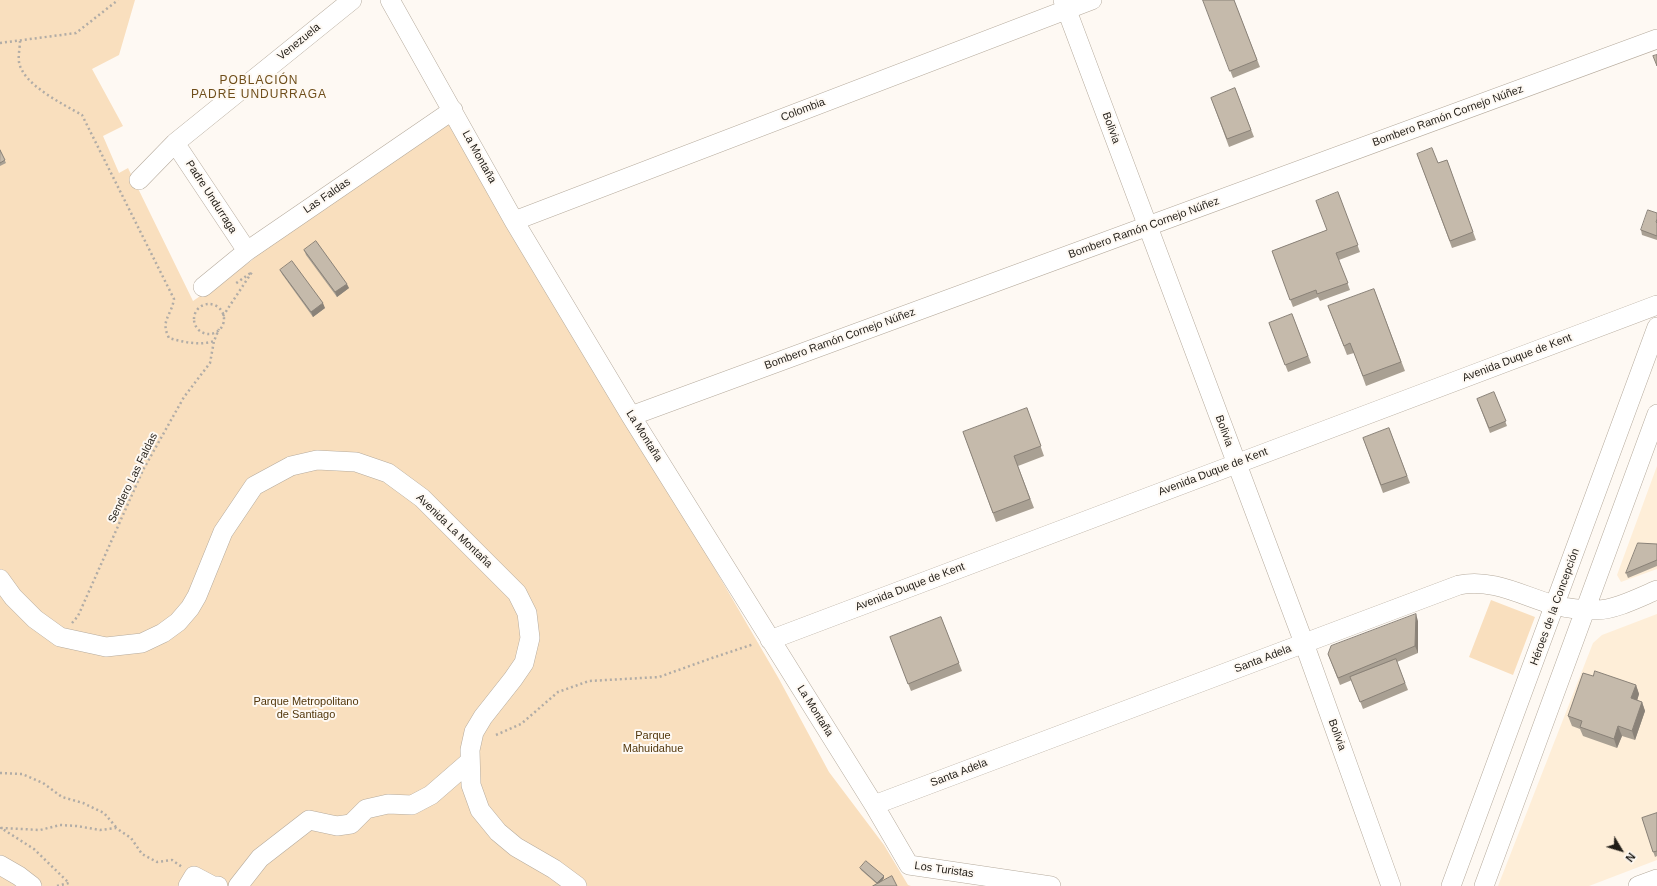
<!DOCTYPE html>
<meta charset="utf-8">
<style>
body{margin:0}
#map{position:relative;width:1657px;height:886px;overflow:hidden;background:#fef9f3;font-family:Arial,sans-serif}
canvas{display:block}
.north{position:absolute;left:1601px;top:830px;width:40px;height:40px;-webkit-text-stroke:3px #fef9f3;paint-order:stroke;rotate:128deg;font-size:11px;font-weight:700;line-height:16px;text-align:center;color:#201c16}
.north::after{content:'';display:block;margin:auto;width:14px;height:18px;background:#201c16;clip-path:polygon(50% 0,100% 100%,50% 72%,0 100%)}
</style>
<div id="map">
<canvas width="1657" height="886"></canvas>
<div class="north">N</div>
</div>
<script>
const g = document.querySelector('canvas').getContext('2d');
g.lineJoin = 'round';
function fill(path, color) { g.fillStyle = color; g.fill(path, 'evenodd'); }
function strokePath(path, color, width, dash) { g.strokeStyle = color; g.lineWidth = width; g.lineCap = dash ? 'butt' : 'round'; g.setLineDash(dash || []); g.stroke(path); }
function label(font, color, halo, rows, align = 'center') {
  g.font = font + ' Arial,sans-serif'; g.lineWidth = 4; g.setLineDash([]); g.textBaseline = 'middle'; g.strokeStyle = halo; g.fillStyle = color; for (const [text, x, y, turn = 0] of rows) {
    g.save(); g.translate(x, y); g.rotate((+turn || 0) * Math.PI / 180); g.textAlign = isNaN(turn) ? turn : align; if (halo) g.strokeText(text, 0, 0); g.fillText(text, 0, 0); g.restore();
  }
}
const built = new Path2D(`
 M1657 466V569L1621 582 1617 575Z
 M1657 614V860L1589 886H1498L1593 643 1602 635Z`);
const green = new Path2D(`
 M0 0H135L119 55 92 69 123 126 103 136 119 173 128 168 193 301 251 261 280 234 447 119 708 557 779 679 829 772 884 845 908 885 911 886H0Z
 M1491 600 1535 617 1513 675 1469 657Z`);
const path = new Path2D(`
 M20 41C20 47 18 56 19 62 23 85 63 104 82 115L174 299C171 317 160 320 169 338 183 342 200 346 214 341L219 329
 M0 43 76 33 118 0
 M194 319a15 15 0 1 1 30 0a15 15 0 1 1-30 0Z
 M223 316 252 272 235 284
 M72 623 78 616 143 470 184 397 210 363 214 341
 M496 735 521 724 558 692 589 681 659 677 712 658 754 644
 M0 773 22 774 43 783 62 797 83 803 104 813 116 827
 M57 886 69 883 34 849 1 828 40 830 60 825 77 826 100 830 116 828 131 838 142 854 157 862 172 860 182 867`);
const minor = new Path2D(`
 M390 0 514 221 631 416 874 805 909 865 1051 886
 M1063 0 1304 643 1391 886
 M175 143 247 251
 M139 180 175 143 352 0
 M514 221 1092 0
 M203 287 247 251 453 110
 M631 416 1657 39
 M0 579 13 597 35 619 60 637 106 647 142 643 163 633 178 622 190 608 197 596 223 532 254 486 291 466 317 460 356 462 388 473 422 498 517 593 527 613 530 638 524 663 513 679 483 717 474 732 470 750 471 785 480 810 498 832 516 847 554 869 577 886
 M770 640 1657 305
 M874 805 1459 585C1492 578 1523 596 1554 605 1566 608 1583 610 1596 610 1615 610 1640 597 1657 590
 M0 865 19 876 32 886
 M188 886 194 876 213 886H218
 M238 886 260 858 309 820 337 826 351 824 366 809 388 804 412 805 431 795 469 762
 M1451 886 1657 327
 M1484 886 1657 414
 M1638 886 1657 879`);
const wall = new Path2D(`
 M1203 0H1234L1260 67 1233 78Z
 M1235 88 1254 137 1229 147 1211 98Z
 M0 150 6 163 0 166Z
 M1417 154 1438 163 1447 160 1476 240 1452 248Z
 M1338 192 1360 252 1339 260 1350 290 1320 301 1318 297 1293 307 1272 251 1327 230Z
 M1657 213V240L1642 235 1641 230Z
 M304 250 349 288 337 297 306 255Z
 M280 270 325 308 313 317 282 274Z
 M1374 289 1405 371 1366 386 1354 353 1347 355 1328 306Z
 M1292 314 1311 363 1288 372 1269 323Z
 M1494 392 1507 426 1490 433 1477 399Z
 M1027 408 1044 456 1018 466 1034 508 996 522 963 432Z
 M1389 428 1410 483 1383 493 1363 438Z
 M1657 544V566L1628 578 1626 573Z
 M941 617 962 671 911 691 890 637Z
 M1418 621V653L1397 662 1408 690 1363 709 1352 680 1340 685 1328 654Z
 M1593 676 1636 685 1639 694 1637 700 1642 702 1645 711 1635 740 1622 736 1617 748 1583 736 1580 729 1572 726 1568 716Z
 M1657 813V856L1655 857 1642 818Z
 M860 868 884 878 882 881 877 884 861 870Z`);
const shadedWall = new Path2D(`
 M347 284 349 288 337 297 335 292Z
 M323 303 325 308 313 317 311 312Z
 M1416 614 1418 621V653L1415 646Z
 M1636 685 1639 694 1635 708 1631 698Z
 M1642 702 1645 711 1635 740 1632 731Z
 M1618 726 1622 736 1617 748 1614 739Z
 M884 876V878L878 885 877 883Z`);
const building = new Path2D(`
 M1203 0H1234L1257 60 1230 71Z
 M1657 55V66L1653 56Z
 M1235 88 1251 130 1227 139 1211 98Z
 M1432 148 1438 163 1447 160 1473 232 1450 241 1417 154Z
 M0 150 5 160 0 163Z
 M1338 192 1358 245 1336 253 1348 283 1317 294 1316 290 1290 300 1272 251 1327 230 1316 201Z
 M1648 210 1657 213V219L1656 222 1657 223V236L1641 230Z
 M316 241 347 284 335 292 304 250Z
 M292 261 323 303 311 312 280 270Z
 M1374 289 1401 362 1363 376 1350 343 1344 346 1328 306Z
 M1292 314 1308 356 1285 365 1269 323Z
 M1494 392 1506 421 1489 428 1477 399Z
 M1027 408 1041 446 1014 456 1030 499 993 513 963 432Z
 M1389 428 1407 476 1381 485 1363 438Z
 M1638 543 1657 544V560L1626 573Z
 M1416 614 1415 646 1338 678 1328 654 1331 646Z
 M941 617 959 663 908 684 890 637Z
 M1396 659 1405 683 1360 702 1350 677Z
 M1595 671 1636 685 1631 698 1642 702 1632 731 1618 726 1614 739 1580 727 1582 721 1568 716 1583 673 1593 676Z
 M1657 813V851L1653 852 1642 818Z
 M866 861 884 876 877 883 860 868Z
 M892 876 897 886H873Z`);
const streetNames = [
 ["Venezuela",299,42,-39],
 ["Colombia",803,110,-21],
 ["Bombero Ramón Cornejo Núñez",1448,116,-20],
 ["Bolivia",1111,128,70],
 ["La Montaña",479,157,61],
 ["Las Faldas",327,196,-34],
 ["Padre Undurraga",211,197,57],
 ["Bombero Ramón Cornejo Núñez",1144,228,-20],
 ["Bombero Ramón Cornejo Núñez",840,339,-20],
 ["Avenida Duque de Kent",1517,358,-21],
 ["Bolivia",1224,431,70],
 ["La Montaña",644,436,58],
 ["Avenida Duque de Kent",1213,472,-21],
 ["Sendero Las Faldas",133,478,-64],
 ["Avenida La Montaña",454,531,44],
 ["Avenida Duque de Kent",910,587,-21],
 ["Héroes de la Concepción",1555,607,-70],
 ["Santa Adela",1263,659,-21],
 ["La Montaña",815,711,58],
 ["Bolivia",1337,735,70],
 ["Santa Adela",959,773,-21],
 ["Los Turistas",944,870,8]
];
const parkNames = [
 ["Parque Metropolitano",306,702],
 ["de Santiago",306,715],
 ["Parque",653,736],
 ["Mahuidahue",653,749]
];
const neighbourhoodNames = [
 ["POBLACIÓN",259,81],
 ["PADRE UNDURRAGA",259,95]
];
fill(built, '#feeed8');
fill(green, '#f9dfbe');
strokePath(minor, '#b6ab9d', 20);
strokePath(path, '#b1aca6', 2.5, [2, 3]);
strokePath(minor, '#fff', 19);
fill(wall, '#a9a093');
fill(shadedWall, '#8a8278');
fill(building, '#c5baab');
strokePath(building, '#8a8278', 1);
label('11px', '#201c16', '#fef9f3', streetNames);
label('11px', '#52370c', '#fef9f3', parkNames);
g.letterSpacing = '1px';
label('12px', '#6f4e1a', '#fef9f3', neighbourhoodNames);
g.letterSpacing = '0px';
</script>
